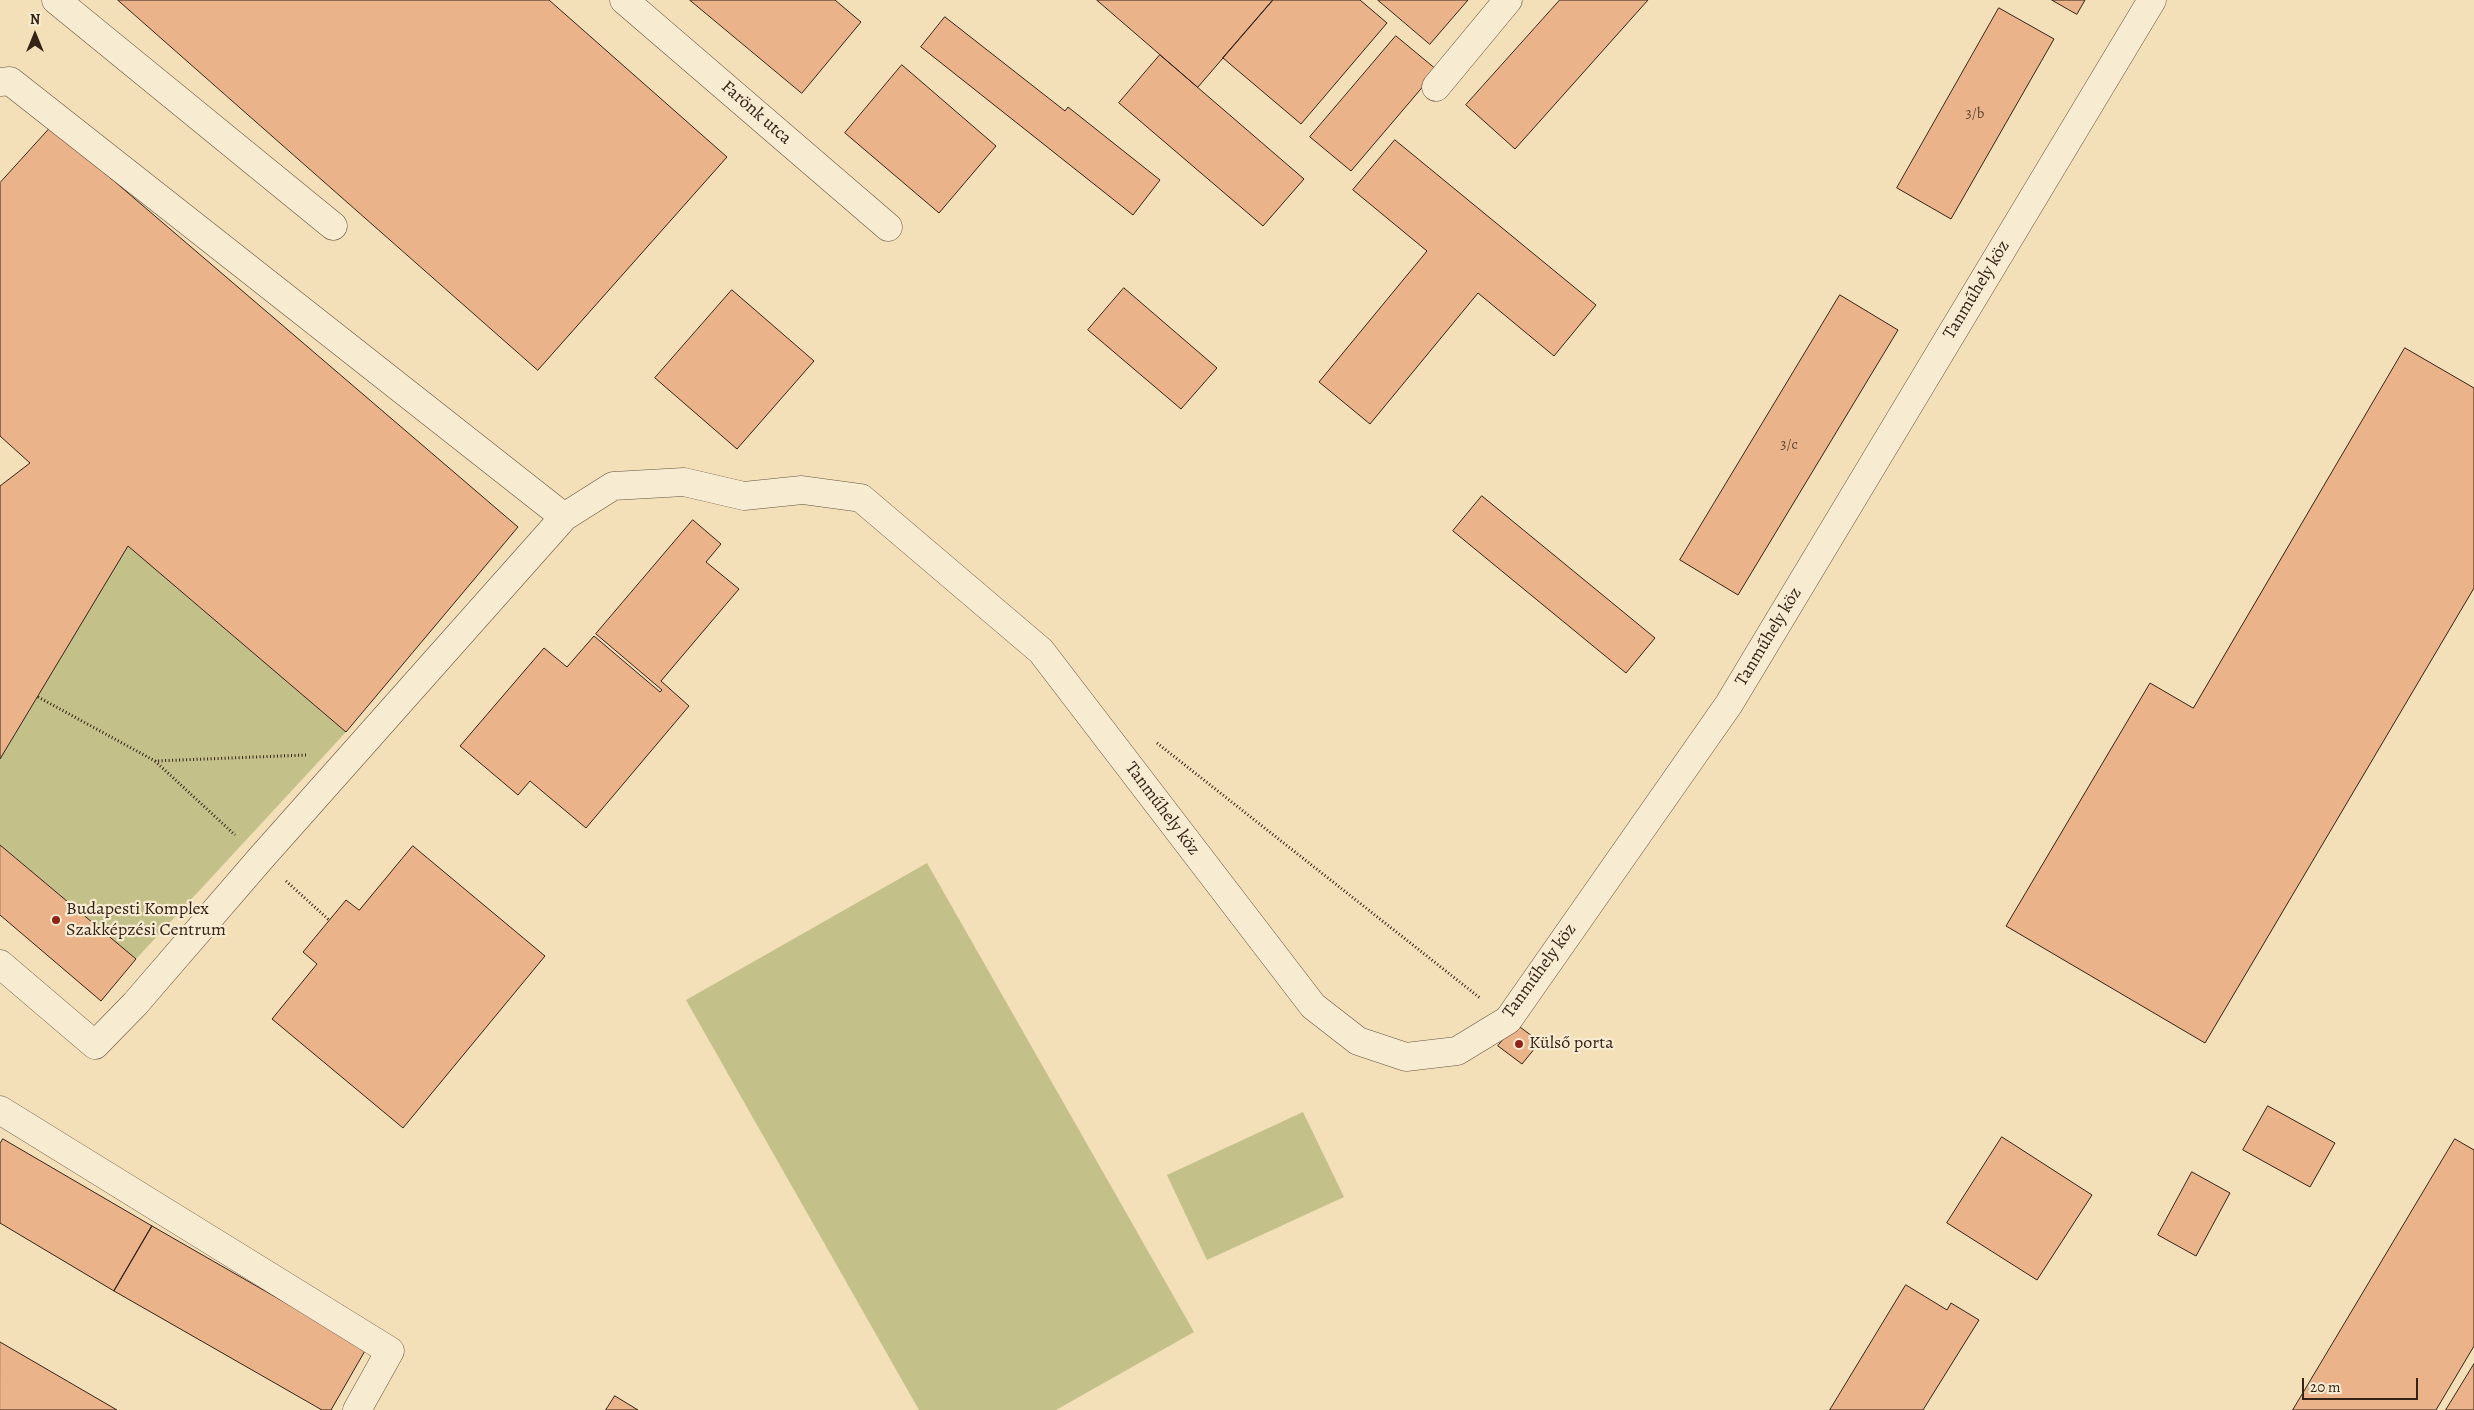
<!DOCTYPE html>
<meta charset="utf-8">
<style>
body{margin:0}
#map{position:relative;width:2474px;height:1410px;overflow:hidden;background:#f3e0b8;font-family:Alegreya,serif}
canvas{display:block}
.north{position:absolute;left:10px;top:10px;width:50px;height:50px;-webkit-text-stroke:4px #f7ebd1;paint-order:stroke;rotate:0deg;font-size:14px;font-weight:700;line-height:20px;text-align:center;color:#362318}
.north::after{content:'';display:block;margin:auto;width:18px;height:22px;background:#362318;clip-path:polygon(50% 0,100% 100%,50% 72%,0 100%)}
.scale{position:absolute;left:2302px;top:1378px;width:116px;height:22px;box-sizing:border-box;border:2px solid #362318;border-top:0;padding-left:6px;font-size:15px;line-height:18px;white-space:nowrap;color:#362318;-webkit-text-stroke:4px #f7ebd1;paint-order:stroke}
</style>
<div id="map">
<canvas width="2474" height="1410"></canvas>
<div class="north">N</div>
<div class="scale">20 m</div>
</div>
<script>
const g = document.querySelector('canvas').getContext('2d');
g.lineJoin = 'round';
function fill(path, color) { g.fillStyle = color; g.fill(path, 'evenodd'); }
function strokePath(path, color, width, dash) { g.strokeStyle = color; g.lineWidth = width; g.lineCap = dash ? 'butt' : 'round'; g.setLineDash(dash || []); g.stroke(path); }
function label(font, color, halo, rows, align = 'center') {
  g.font = font + ' Alegreya,serif'; g.lineWidth = 4.5; g.setLineDash([]); g.textBaseline = 'middle'; g.strokeStyle = halo; g.fillStyle = color; for (const [text, x, y, turn = 0] of rows) {
    g.save(); g.translate(x, y); g.rotate((+turn || 0) * Math.PI / 180); g.textAlign = isNaN(turn) ? turn : align; if (halo) g.strokeText(text, 0, 0); g.fillText(text, 0, 0); g.restore();
  }
}
const green = new Path2D(`
 M128 546 346 732 136 959 0 845V759Z
 M927 863 1194 1332 1056 1410H919L686 1000Z
 M1303 1112 1344 1197 1207 1260 1167 1175Z`);
const building = new Path2D(`
 M118 0H549L727 157 538 370Z
 M690 0H835L861 22 802 93Z
 M1097 0H1273L1198 87Z
 M1273 0H1360L1387 23 1301 124 1223 58Z
 M1378 0H1468L1430 44Z
 M1560 0H1648L1515 149 1466 105Z
 M2052 0H2085L2077 14Z
 M1999 8 2054 39 1951 219 1897 188Z
 M945 17 1065 111 1068 107 1160 180 1133 215 921 47Z
 M1396 36 1437 70 1351 171 1310 137Z
 M1160 55 1304 179 1263 226 1119 103Z
 M902 65 996 146 939 213 845 133Z
 M51 127 518 527 346 732 128 546 0 759V486L30 463 0 436V183Z
 M1395 140 1596 305 1554 356 1478 293 1370 424 1319 382 1427 251 1353 190Z
 M1124 288 1217 368 1181 409 1088 330Z
 M732 290 814 361 737 449 655 378Z
 M1840 295 1898 330 1738 595 1680 560Z
 M2405 348 2474 388V588L2205 1043 2006 926 2150 683 2193 708Z
 M1482 496 1655 638 1626 673 1453 531Z
 M693 520 721 544 706 562 739 589 661 681 689 706 586 828 530 781 518 795 460 746 544 648 567 667 594 636 660 692 662 690 596 634Z
 M0 845 136 959 101 1001 0 915Z
 M413 846 545 956 403 1128 272 1019 317 964 303 952 346 900 359 910Z
 M1516 1024 1540 1042 1522 1064 1498 1046Z
 M2268 1106 2335 1143 2310 1187 2243 1150Z
 M2002 1137 2092 1195 2037 1280 1947 1223Z
 M3 1139 152 1226 114 1291 0 1223V1144Z
 M2455 1139 2474 1150V1346L2436 1410H2293Z
 M2192 1172 2230 1193 2196 1256 2158 1235Z
 M152 1226 366 1349 331 1410H322L114 1291Z
 M1906 1285 1947 1310 1951 1303 1979 1320 1923 1410H1830Z
 M0 1342 117 1410H0Z
 M2474 1364V1410H2446Z
 M615 1396 638 1410H606Z`);
const path = new Path2D(`
 M38 697 155 761 306 755
 M1157 743 1480 998
 M155 761 235 835
 M286 881 329 920`);
const minor = new Path2D(`
 M56 0 333 226
 M624 0 888 227
 M0 82 10 81 564 517 261 858 135 1004 95 1045 0 964
 M1436 87 1508 0
 M564 517 613 486 684 482 744 496 802 490 861 498 1041 651 1313 1006 1358 1041 1406 1057 1457 1051 1508 1020 1729 704 2152 0
 M0 1110 390 1351 357 1410`);
const markers = [
 [56,920,5,"#8f2418"],
 [1519,1044,5,"#8f2418"]
];
const numberNames = [
 ["3/b",1975,114],
 ["3/c",1789,445]
];
const streetNames = [
 ["Farönk utca",756,113,41],
 ["Tanműhely köz",1977,290,-59],
 ["Tanműhely köz",1769,637,-59],
 ["Tanműhely köz",1162,809,53],
 ["Tanműhely köz",1540,971,-54]
];
const poiNames = [
 ["Budapesti Komplex",66,910],
 ["Szakképzési Centrum",66,931],
 ["Külső porta",1529,1044]
];
fill(green, '#c3c089');
fill(building, '#eab38a');
strokePath(building, '#362318', 1);
strokePath(minor, '#655240', 29);
strokePath(path, '#362318', 3, [1, 2.5]);
strokePath(minor, '#f7ebd1', 28);
for (const [x, y, r, color] of markers) { const dot = new Path2D(); dot.arc(x, y, r, 0, 2 * Math.PI); g.fillStyle = color; g.fill(dot); strokePath(dot, '#f7ebd1', 2); }
label('15px', '#634734', null, numberNames);
label('18px', '#362318', '#f7ebd1', streetNames);
label('18px', '#362318', '#f7ebd1', poiNames, 'left');
</script>
